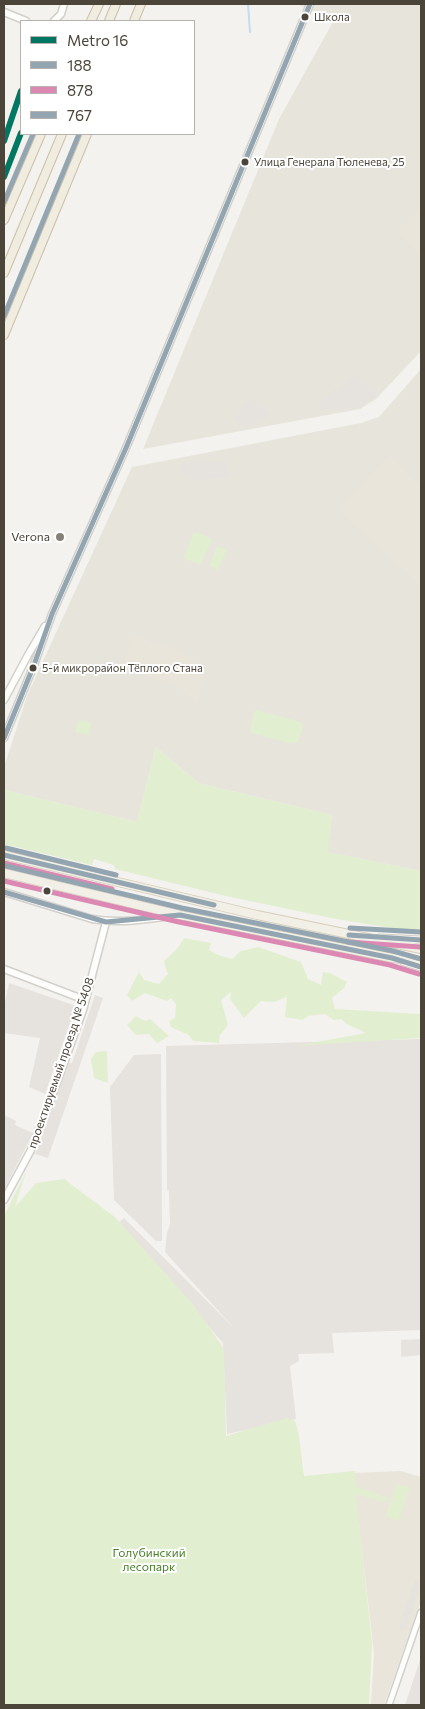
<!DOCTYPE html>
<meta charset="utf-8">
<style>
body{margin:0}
#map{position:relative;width:425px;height:1709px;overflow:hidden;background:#f4f2ee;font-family:Commissioner,sans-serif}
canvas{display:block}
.frame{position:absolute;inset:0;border:5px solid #4b4439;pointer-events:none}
.legend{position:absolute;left:20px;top:20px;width:175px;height:115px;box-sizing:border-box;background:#fff;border:1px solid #b7b4b0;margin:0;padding:6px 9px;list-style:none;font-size:15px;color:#4b4439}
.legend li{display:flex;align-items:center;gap:10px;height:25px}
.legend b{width:25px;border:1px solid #b7b4b0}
</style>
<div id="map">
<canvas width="425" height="1709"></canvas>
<div class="frame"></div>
<ul class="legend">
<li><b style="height:6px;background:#007763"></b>Metro 16</li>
<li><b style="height:6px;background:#92a5b0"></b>188</li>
<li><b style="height:6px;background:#db89b3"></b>878</li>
<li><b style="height:6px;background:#92a5b0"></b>767</li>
</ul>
</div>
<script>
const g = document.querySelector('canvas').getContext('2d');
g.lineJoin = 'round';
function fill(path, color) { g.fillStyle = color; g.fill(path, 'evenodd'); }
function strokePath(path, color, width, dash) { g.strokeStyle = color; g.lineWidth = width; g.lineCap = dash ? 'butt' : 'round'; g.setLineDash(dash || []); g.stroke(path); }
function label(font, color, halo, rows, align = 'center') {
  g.font = font + ' Commissioner,sans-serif'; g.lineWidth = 4; g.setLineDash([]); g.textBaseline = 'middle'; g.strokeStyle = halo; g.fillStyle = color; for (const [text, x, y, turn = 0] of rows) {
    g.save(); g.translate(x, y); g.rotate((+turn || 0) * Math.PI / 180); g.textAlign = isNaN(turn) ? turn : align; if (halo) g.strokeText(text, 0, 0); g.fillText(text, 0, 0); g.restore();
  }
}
const residential = new Path2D(`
 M297 4H421V351L376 399 360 409 143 449 279 119 334 20Z
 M421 369V871L327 852 332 815 198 783 156 747 137 822 4 790V767L27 696 132 467 361 423 379 417Z`);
const industrial = new Path2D(`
 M9 983 76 1006 45 1094 29 1087 40 1038 4 1033V1007Z
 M421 1039V1330L332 1333 334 1353 298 1354 299 1361 290 1366 296 1419 227 1434 223 1343 117 1224 124 1218 235 1329 165 1252 167 1233 170 1224 169 1191 167 1190 166 1046Z
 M161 1054 162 1241H156L114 1200 110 1087 134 1055Z
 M4 1115 16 1121 15 1125 33 1133 4 1190Z
 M421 1339V1355L401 1357V1340Z
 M421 1657V1705H405Z`);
const education = new Path2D(`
 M421 207V255L397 232Z
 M390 455 421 485V581L418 585 338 509Z
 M132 636 182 651 204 669 198 703 171 684 122 668Z
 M401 1471 421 1477V1601L384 1705H371L374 1653 353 1473Z`);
const green = new Path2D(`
 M194 531 212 539 201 565 183 558Z
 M217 546 227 550 218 570 209 566Z
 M256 710 301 722 303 727 298 742 289 743 252 733 250 730 254 712Z
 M78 720 92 723 89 735 75 732Z
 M156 747 198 783 332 815 328 852 421 871V933L331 918 226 896 115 869 114 865 94 859 92 865 4 844V790L137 822Z
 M184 938 211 943 209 950 218 955 232 959 241 951 258 947 301 962 308 979 321 985 323 972 330 973 347 982 344 988 332 998 335 1009 421 1014V1038L295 1046 366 1033 347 1024 341 1019 334 1020 325 1014 308 1016 302 1020 285 1017 287 997 274 1002 261 1001 244 1018 230 999 231 992 221 1000 228 1025 220 1035 219 1043 193 1041 189 1035 171 1027 169 1021 175 1018 176 1004 171 998 167 1001 145 993 132 1001 127 995 139 972 144 980 159 984 168 974 165 966 164 961C174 951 178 950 184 938Z
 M136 1016 145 1021 150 1019 169 1036 157 1043 149 1034 136 1035 127 1025Z
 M107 1051 108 1083 94 1078 91 1059 96 1052Z
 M26 1172 15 1207 36 1183 64 1179 116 1218 193 1304 224 1349 226 1436 287 1418 295 1421C301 1438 301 1458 304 1476L355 1471 357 1487 389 1498 383 1502 356 1494 372 1643 369 1705H4V1216Z
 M397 1483 410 1488 398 1521 385 1516Z`);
const parking = new Path2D(`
 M354 374 376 393 362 407 318 410 316 407Z
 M249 397 270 413 264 419 244 426 233 419Z
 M227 461 231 476 199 480 179 474 183 463Z
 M95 995 103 998 48 1158 35 1154 69 1063H72Z
 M415 1579 421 1581 406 1630 399 1628Z`);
const stream = new Path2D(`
 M248 4 250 32`);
const minor = new Path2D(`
 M389 1705 421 1612`);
const tertiary = new Path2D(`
 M4 12 26 21
 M54 21 61 14 64 4
 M4 700 28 655 45 626
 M4 738 34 665 52 614 126 448 310 4
 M4 892 92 919C120 924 149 919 178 915
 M4 969 85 1000
 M4 1200 31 1150 55 1088 83 1010 106 922`);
const secondary = new Path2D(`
 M379 938 421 940
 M404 962 421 967`);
const primary = new Path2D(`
 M4 855 257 915 421 949
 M4 873 180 915 392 958 421 961`);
const trunk = new Path2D(`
 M91 21 99 4
 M109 21 116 4
 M134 21 141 4
 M4 220 41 134
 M4 273 62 134
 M4 335 87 134`);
const bus1 = new Path2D(`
 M4 738 34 665 52 614 126 448 310 4
 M4 855 214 905
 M4 892 106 922 180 915 392 958 421 967
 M349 935 421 940`);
const bus2 = new Path2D(`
 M4 863 112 889
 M4 881 179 922 390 965 419 974
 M348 942 420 947`);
const bus3 = new Path2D(`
 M4 202 33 134
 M4 316 79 134
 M6 848 116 875
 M6 866 182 908 393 951 421 959
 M350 928 421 932`);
const metro1 = new Path2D(`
 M4 141 21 91
 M4 177 21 133`);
const markers = [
 [305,17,4.5,"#4b4439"],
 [245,162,4.5,"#4b4439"],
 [60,537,5,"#868178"],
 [33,668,4.5,"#4b4439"],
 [47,891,4.5,"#4b4439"]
];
const busNames = [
 ["Школа",314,17],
 ["Улица Генерала Тюленева, 25",254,162],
 ["5-й микрорайон Тёплого Стана",42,668]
];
const poiNames = [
 ["Verona",50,537]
];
const streetNames = [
 ["проектируемый проезд № 5408",61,1063,-71]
];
const parkNames = [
 ["Голубинский",149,1553],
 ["лесопарк",149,1567]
];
fill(residential, '#e7e4dc');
fill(industrial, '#e6e2de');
fill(education, '#eae5da');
fill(green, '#e1eecf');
fill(parking, '#e6e3df');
strokePath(stream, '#c0ddf1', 2);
strokePath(minor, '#d2d0cb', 8);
strokePath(tertiary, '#d2d0cb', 9);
strokePath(secondary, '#d3cfc5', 9);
strokePath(primary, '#d6cebb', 10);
strokePath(trunk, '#ccbfa9', 10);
strokePath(minor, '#fdfdfc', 5);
strokePath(tertiary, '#fdfdfc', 6);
strokePath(secondary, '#f7f6f1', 7);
strokePath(primary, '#f2efe6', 8);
strokePath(trunk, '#f0ece0', 8);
strokePath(bus1, '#92a5b0', 5);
strokePath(bus2, '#db89b3', 5);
strokePath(bus3, '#92a5b0', 5);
strokePath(metro1, '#007763', 6);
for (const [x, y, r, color] of markers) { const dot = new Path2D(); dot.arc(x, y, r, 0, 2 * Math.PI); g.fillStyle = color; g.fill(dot); strokePath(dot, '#fff', 2); }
label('11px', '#4b4439', '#fff', busNames, 'left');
label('12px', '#4b4439', '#fff', poiNames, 'right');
label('12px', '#4b4439', '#fff', streetNames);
label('12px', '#4a7f2a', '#fff', parkNames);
</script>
